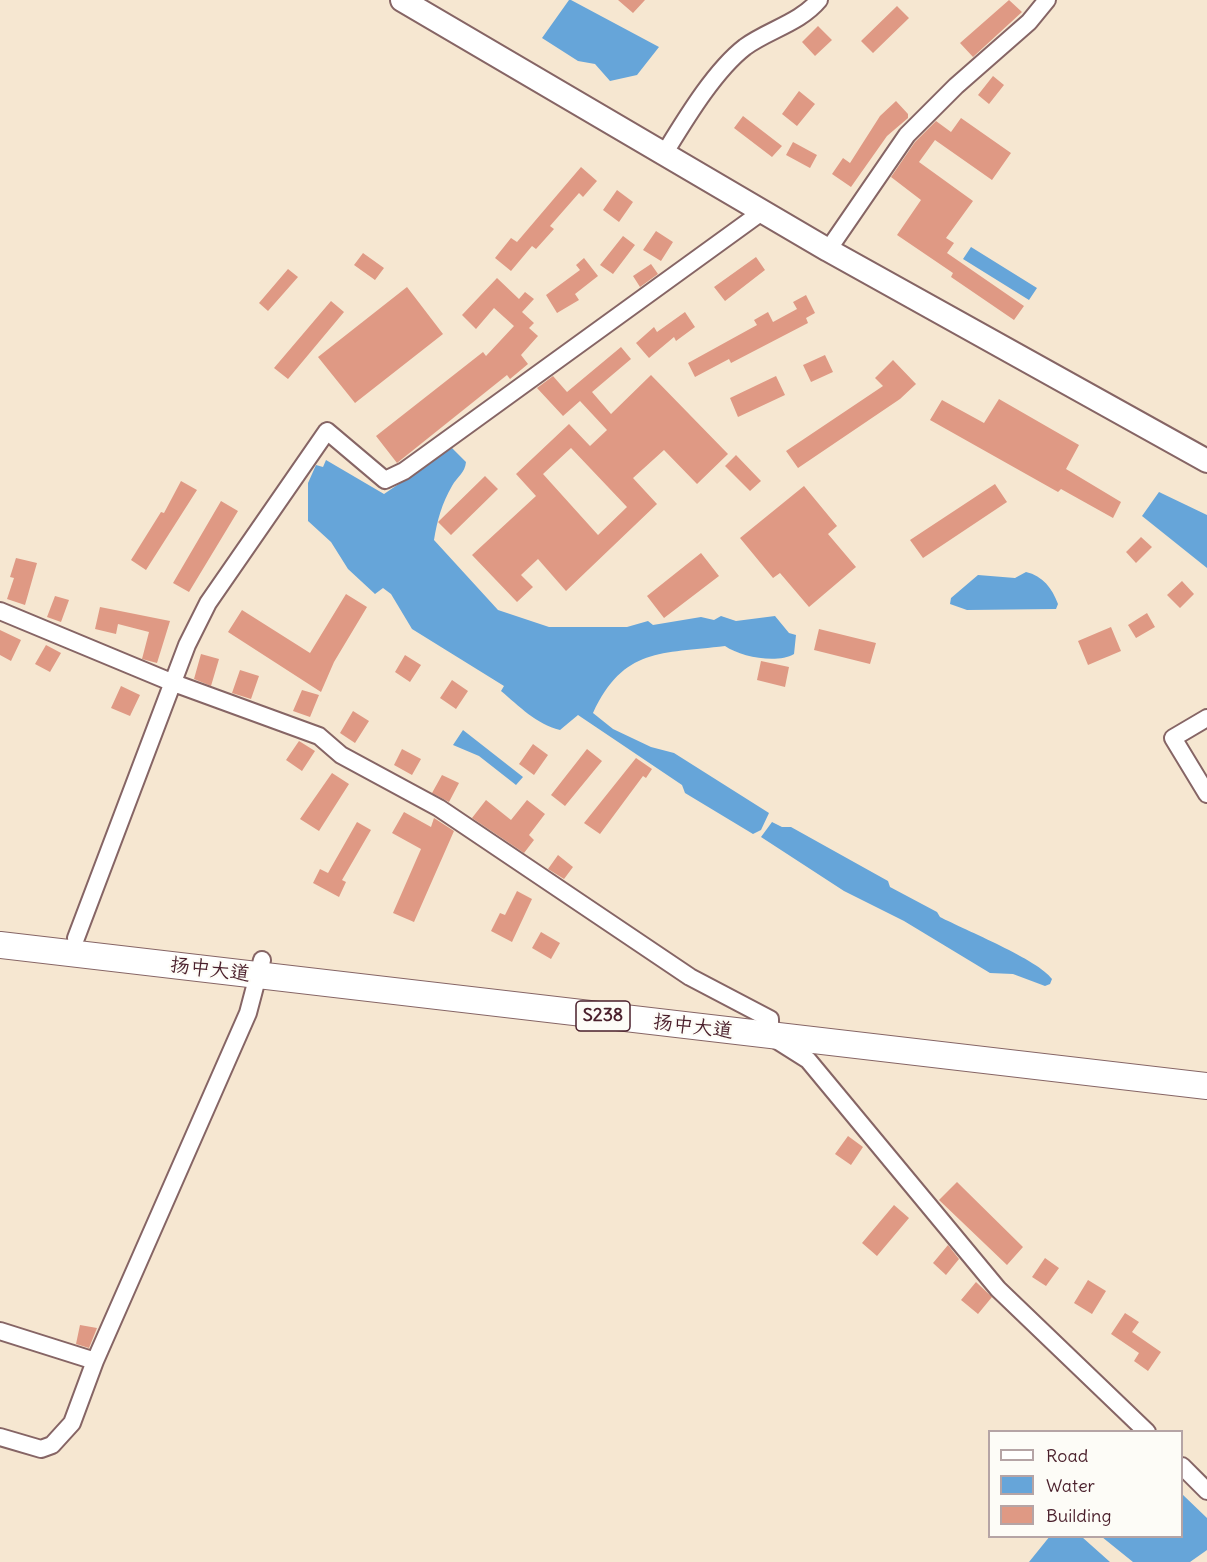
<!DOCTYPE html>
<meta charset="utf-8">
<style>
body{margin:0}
#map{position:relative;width:1207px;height:1562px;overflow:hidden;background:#f6e7d1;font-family:Delius,sans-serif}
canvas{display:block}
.legend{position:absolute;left:988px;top:1430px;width:195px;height:108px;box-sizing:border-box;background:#fdfcf7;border:2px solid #b5a4a5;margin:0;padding:8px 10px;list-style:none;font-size:18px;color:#4a1f2b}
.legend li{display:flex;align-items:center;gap:12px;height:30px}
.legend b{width:30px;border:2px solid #b5a4a5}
</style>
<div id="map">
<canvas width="1207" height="1562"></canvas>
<ul class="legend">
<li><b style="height:8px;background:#fff"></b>Road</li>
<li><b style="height:16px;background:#66a5d9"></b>Water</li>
<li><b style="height:16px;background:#df9984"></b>Building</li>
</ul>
</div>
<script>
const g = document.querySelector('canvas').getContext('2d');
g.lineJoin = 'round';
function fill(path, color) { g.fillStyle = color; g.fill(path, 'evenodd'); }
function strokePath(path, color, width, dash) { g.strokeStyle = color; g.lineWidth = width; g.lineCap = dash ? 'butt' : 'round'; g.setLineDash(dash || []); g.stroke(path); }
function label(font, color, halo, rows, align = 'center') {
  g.font = font + ' Delius,"LXGW WenKai TC",sans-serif'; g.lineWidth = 4.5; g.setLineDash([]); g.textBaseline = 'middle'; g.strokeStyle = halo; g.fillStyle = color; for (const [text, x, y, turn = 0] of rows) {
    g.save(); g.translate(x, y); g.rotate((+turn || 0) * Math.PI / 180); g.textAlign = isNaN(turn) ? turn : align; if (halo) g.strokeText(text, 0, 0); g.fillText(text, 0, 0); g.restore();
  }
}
const water = new Path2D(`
 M569 0H571L659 47 637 75 610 81 595 64 578 61 542 38Z
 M971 247 1037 288 1029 300 963 259Z
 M452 448 466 462C465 473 457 477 452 486 442 503 437 521 434 540L498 610 549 627H627L648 621 653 625 701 617 714 620 721 616 736 621 775 616 789 633 796 635 794 654C777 664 741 657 725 646 661 654 624 647 593 713L613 729 651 747 674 753 769 813 761 830 753 834 685 793 682 785 578 715 560 730C536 724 519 706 501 691L504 686 412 629 391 594 383 588 375 594 348 569 331 542 308 521V483L316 465 323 467 326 460 384 494Z
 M1159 492 1207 515V568L1142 516Z
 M1026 572C1043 576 1052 588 1058 604L1056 609 967 610 950 604 951 598 978 575 1015 578Z
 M463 730 523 777 516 785 479 756 453 745Z
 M772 822 782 827H791L888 881 890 887 937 912 940 917C965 930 1039 960 1052 979L1050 984 1045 986 1013 974 990 973 904 921 844 891 761 837Z
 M1182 1494 1207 1518V1550L1190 1562H1133L1102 1537 1182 1536Z
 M1050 1536 1082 1537 1110 1562H1029Z`);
const building = new Path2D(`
 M618 0H645L633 13Z
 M1009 0 1022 12 973 57 960 43Z
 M897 6 909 18 873 53 861 41Z
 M818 26 832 40 815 56 802 42Z
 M993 76 1004 85 989 104 978 95Z
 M799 91 815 104 797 126 782 114Z
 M896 101 908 114V118L887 136 851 187 832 174 843 158 850 163 880 116Z
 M743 116 782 146 772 157 734 128Z
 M961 118 1011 153 992 180 935 140 919 162 973 201 946 238 954 243 947 253 1024 306 1014 320 951 277 953 273 897 235 921 200 891 177 915 142 936 121 951 132Z
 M793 142 817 155 810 168 786 155Z
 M581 167 597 181 583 197 579 193 550 226 554 229 536 249 532 246 511 271 495 258 511 238 517 242Z
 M617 190 633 202 619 222 603 210Z
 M656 231 673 242 661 261 643 250Z
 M623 236 635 245 613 274 600 265Z
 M363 253 384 268 375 280 354 265Z
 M756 257 765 270 725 301 714 287Z
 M584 258 598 276 575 294 579 300 557 313 546 295 580 270 576 265Z
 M651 264 658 274 640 287 633 276Z
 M288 269 298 277 268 311 259 303Z
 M497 278 519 299 525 292 534 299 522 312 534 323 529 328 538 336 521 355 528 364 510 379 507 375 397 463 376 436 483 352 486 356 514 326 494 308 476 329 462 315Z
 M407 287 443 334 355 403 318 357Z
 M806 295 815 313 806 318 808 323 731 363 729 359 695 377 688 363 757 325 754 320 768 312 773 322 797 309 793 302Z
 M331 301 344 312 288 379 274 368Z
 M685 312 695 327 676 341 674 337 649 358 636 343 654 327 657 332Z
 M621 347 631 359 592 392 611 414 651 375 728 454 697 484 664 450 633 478 657 504 566 591 538 559 521 575 533 587 517 602 472 555 536 496 516 474 569 424 590 446 607 430 580 401 563 416 537 388 553 376 567 392ZM571 448 627 507 598 535 543 474Z
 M825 355 833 372 811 382 803 365Z
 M893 360 916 384 900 399 798 468 786 451 883 386 875 378Z
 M776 376 785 395 738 417 730 398Z
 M999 399 1079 445 1066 469 1121 502 1113 518 1061 489 1058 492 930 420 942 400 984 423Z
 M736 455 761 481 750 491 725 466Z
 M485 476 498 489 451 535 438 522Z
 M181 481 197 490 146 570 131 560 161 512 164 513Z
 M995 484 1007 502 923 558 910 540Z
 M804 486 837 526 828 534 856 567 809 607 780 573 773 578 740 538Z
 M221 501 238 511 189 592 173 583Z
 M1141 537 1152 547 1136 563 1126 552Z
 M701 553 719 576 664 618 647 596Z
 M16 558 37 563 25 605 7 599 14 578 10 577Z
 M1182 581 1194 594 1180 608 1167 595Z
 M346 594 367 607 334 662 321 692 228 632 242 610 310 653Z
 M55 596 69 600 61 622 47 617Z
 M100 607 170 621 157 663 142 659 149 632 118 624 116 634 95 629Z
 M1147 613 1155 627 1136 638 1128 625Z
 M1111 627 1121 651 1088 665 1078 641Z
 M819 629 876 643 870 664 814 650Z
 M0 630 21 640 11 661 0 655Z
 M46 645 61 653 50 672 35 664Z
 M201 654 219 659 211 686 194 679Z
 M405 655 421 665 410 682 395 672Z
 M761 661 789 667 785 687 757 680Z
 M240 670 259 676 251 699 232 693Z
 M452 680 468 691 456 709 440 698Z
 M121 686 140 695 130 716 111 708Z
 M302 690 319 695 310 717 293 711Z
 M353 711 369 721 355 743 340 733Z
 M299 741 315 751 302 771 286 760Z
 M533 744 548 755 534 775 519 764Z
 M402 749 421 759 412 775 394 765Z
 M587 749 602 761 565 806 551 795Z
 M636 758 652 769 646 778 643 776 600 834 584 823Z
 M332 773 349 784 319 831 300 819Z
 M442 775 459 783 449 802 432 793Z
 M486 800 511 820 527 800 545 814 529 835 534 840 524 853 472 818Z
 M404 812 431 827 434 818 454 831 414 922 393 913 421 849 392 833Z
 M357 822 371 830 342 880 346 882 339 897 313 883 320 869 328 873Z
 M558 855 573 867 564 879 548 869Z
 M517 891 532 899 512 942 491 931 500 913 505 915Z
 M541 932 560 943 551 959 532 948Z
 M848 1136 863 1147 851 1165 835 1154Z
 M957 1182 1023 1247 1007 1265 939 1200Z
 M894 1205 909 1218 877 1256 862 1243Z
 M948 1245 959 1259 946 1275 933 1263Z
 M1045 1258 1059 1268 1046 1286 1032 1277Z
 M1088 1280 1106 1291 1092 1314 1074 1303Z
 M976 1282 992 1297 978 1314 961 1300Z
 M1125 1313 1139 1322 1132 1332 1161 1352 1148 1371 1134 1361 1139 1353 1111 1334Z
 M80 1325 97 1328 89 1348 76 1344Z`);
const minor = new Path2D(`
 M664 154C685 120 714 71 745 47 768 30 800 23 819 0
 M828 250 907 135 956 86 1029 22 1047 0
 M0 611 171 682 319 736 341 755 439 808 690 977 770 1019V1036L808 1060 998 1289 1147 1432
 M1207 718 1173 738 1207 794
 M76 938 187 645 208 603 327 431 385 480 404 471 763 211
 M0 1331 95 1361
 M0 1437 41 1449 52 1445 72 1423 95 1361 248 1013 262 960
 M1182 1466 1207 1491`);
const secondary = new Path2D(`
 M402 0 828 250 1207 461`);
const primary = new Path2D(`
 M0 945 1207 1086`);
const shields = [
 [603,1016,54]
];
const shieldNames = [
 ["S238",603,1016]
];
const streetNames = [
 ["扬中大道",210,970,7],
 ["扬中大道",693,1027,7]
];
fill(water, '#66a5d9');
fill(building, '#df9984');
strokePath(minor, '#866565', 20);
strokePath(secondary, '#866565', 26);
strokePath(primary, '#866565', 28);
strokePath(minor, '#fff', 16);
strokePath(secondary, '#fff', 22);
strokePath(primary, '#fff', 26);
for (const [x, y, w] of shields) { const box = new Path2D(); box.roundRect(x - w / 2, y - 15, w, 30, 4.5); g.fillStyle = '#fdfcf7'; g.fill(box); strokePath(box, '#4a1f2b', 1.5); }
label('bold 18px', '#4a1f2b', null, shieldNames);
label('20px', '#4a1f2b', '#fdfcf7', streetNames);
</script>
